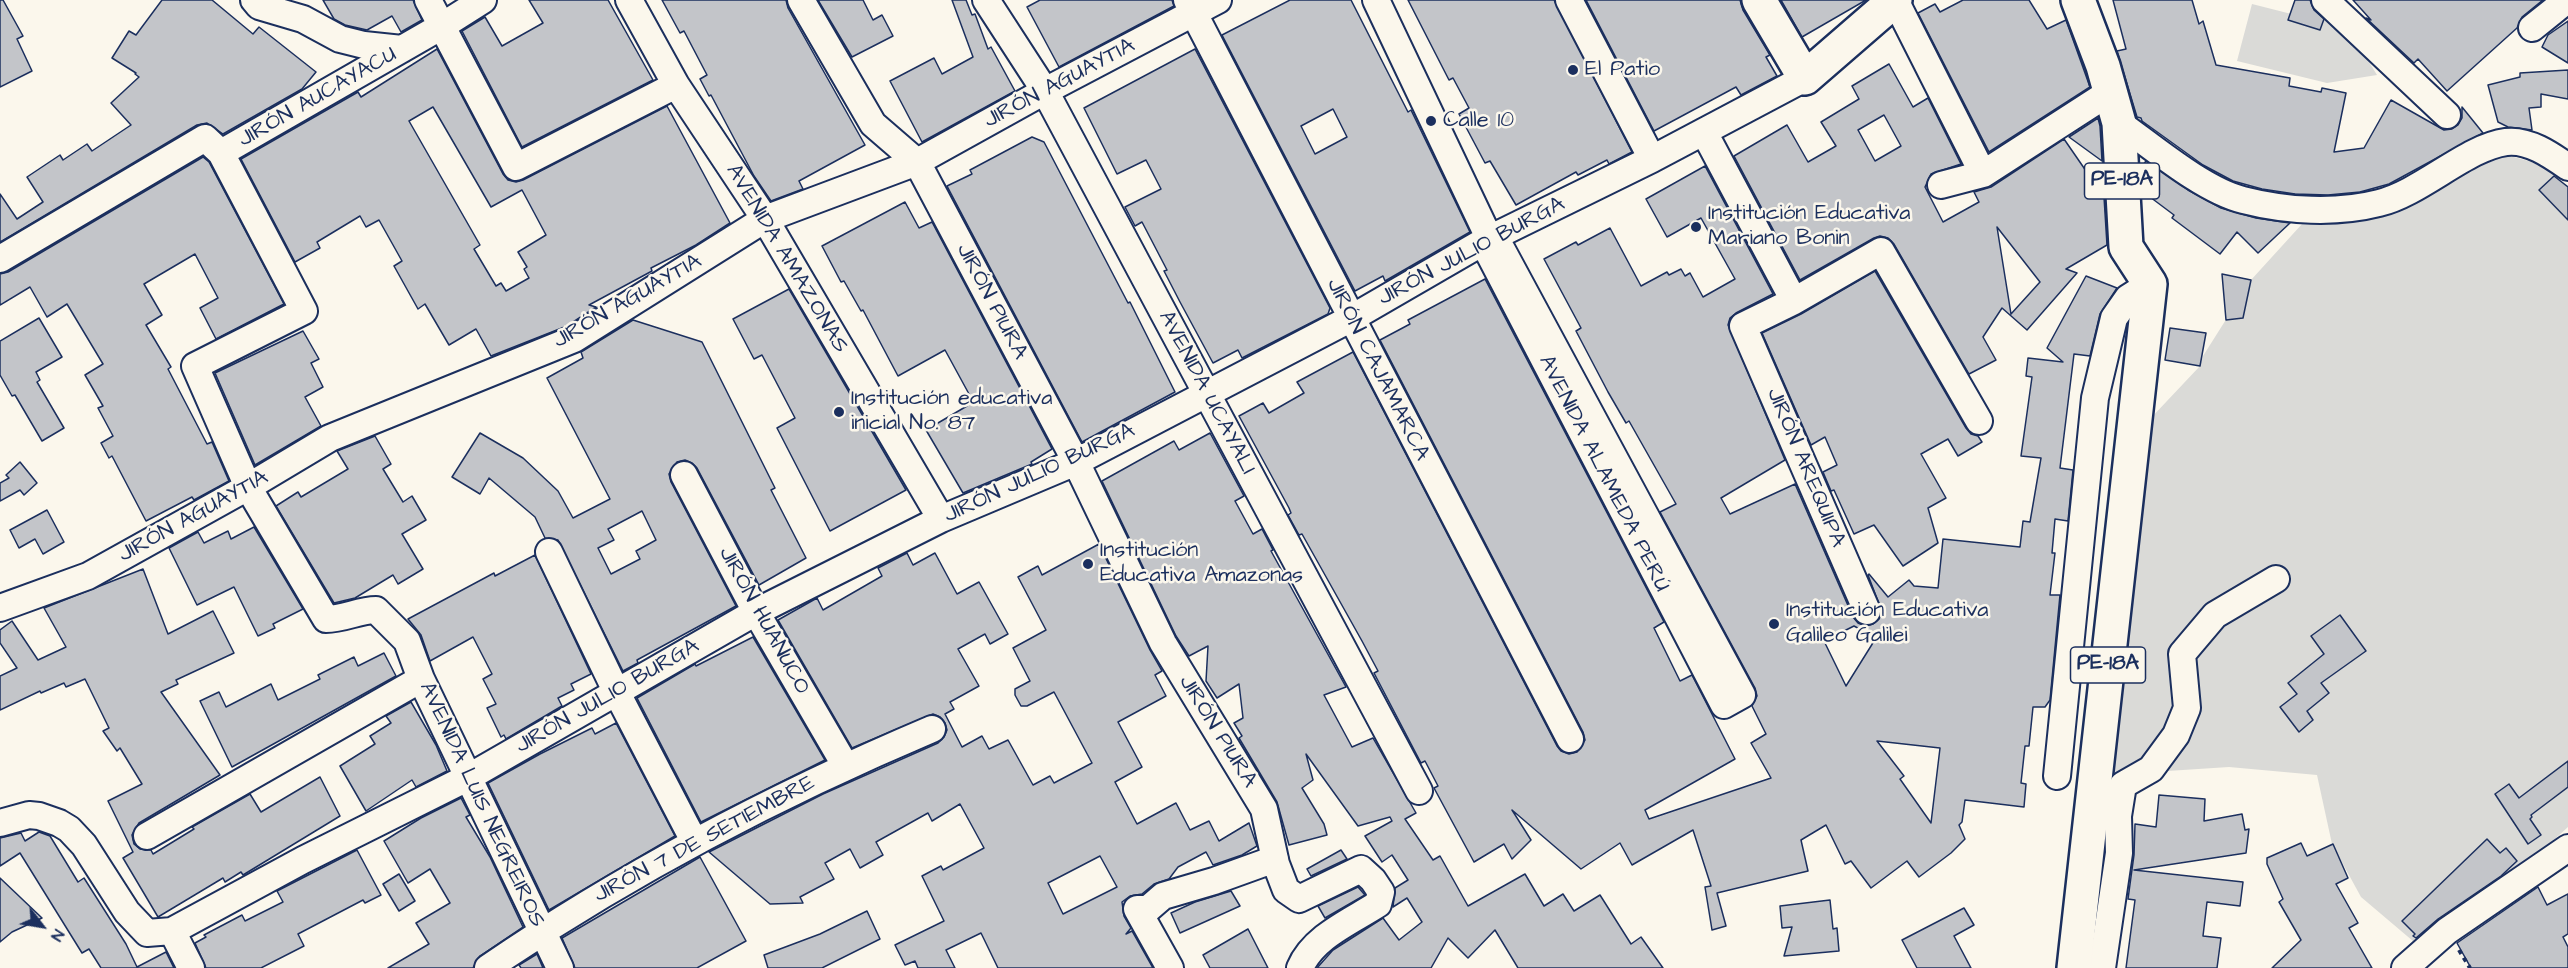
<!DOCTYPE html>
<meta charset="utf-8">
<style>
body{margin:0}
#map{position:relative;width:2568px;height:968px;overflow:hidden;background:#fbf7ec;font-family:"Architects Daughter",sans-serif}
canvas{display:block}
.north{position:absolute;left:12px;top:896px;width:60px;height:60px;-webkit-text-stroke:4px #fbf7ec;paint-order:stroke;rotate:121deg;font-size:16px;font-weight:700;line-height:24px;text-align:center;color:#1b2f5e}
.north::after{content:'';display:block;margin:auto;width:21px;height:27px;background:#1b2f5e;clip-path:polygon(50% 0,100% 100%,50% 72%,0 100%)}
</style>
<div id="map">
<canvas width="2568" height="968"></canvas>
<div class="north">N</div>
</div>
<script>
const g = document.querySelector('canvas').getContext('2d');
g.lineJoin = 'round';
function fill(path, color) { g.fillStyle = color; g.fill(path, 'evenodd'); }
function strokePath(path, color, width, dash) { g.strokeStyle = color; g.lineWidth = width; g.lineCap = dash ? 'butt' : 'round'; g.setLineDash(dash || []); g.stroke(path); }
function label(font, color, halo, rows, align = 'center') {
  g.font = font + ' "Architects Daughter",sans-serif'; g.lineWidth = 5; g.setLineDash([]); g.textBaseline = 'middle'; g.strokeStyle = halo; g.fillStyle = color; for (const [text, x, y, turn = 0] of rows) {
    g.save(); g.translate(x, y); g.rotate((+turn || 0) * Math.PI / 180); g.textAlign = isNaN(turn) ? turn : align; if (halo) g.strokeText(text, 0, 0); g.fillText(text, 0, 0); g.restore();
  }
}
const green = new Path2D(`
 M2252 4 2319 21 2341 16 2377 75 2327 83 2237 61Z
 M2498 154C2530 160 2546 164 2568 189V827L2504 885 2420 947 2361 897 2332 844 2317 775 2229 767 2106 775 2150 419 2200 366 2203 356 2251 280 2302 224C2333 225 2368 223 2397 210 2432 195 2465 172 2498 154Z`);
const building = new Path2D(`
 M0 0H3L23 36 17 39 32 71 0 87Z
 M162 0H212L253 34 259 27 316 72 302 89 223 134 207 123 197 125 0 242V194L17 219 43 202 27 177 60 155 63 160 87 144 92 151 131 125 111 103 139 77 135 74 136 73 112 58 129 31 136 35Z
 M323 0H413L422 20 401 32 392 16 367 30 345 25 334 19Z
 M529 0H608L653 80 522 147 462 31 485 17 502 46 543 23Z
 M662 0H786L788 8 865 145 799 181 803 189 771 201 754 176 711 95 709 96 700 79 707 75 684 31 680 33Z
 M818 0H863L873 20 882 15 893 36 852 57Z
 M952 0H966L972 15 975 14 988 49 991 47 1015 91 922 142 890 81 934 58 942 74 973 57Z
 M1040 0H1172L1174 6 1059 67 1027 7Z
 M1290 0H1351L1408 112 1411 110 1470 232 1385 281 1383 276 1355 291 1222 35ZM1333 109 1347 137 1315 154 1301 126Z
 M1408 0H1554L1632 152 1609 164 1607 160 1578 175 1576 172 1516 205 1490 161 1485 163 1459 114 1469 108 1453 78 1449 80Z
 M1586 0H1740L1743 10 1770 55 1766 57 1777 76 1741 95 1736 87 1654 131Z
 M1781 0H1866L1802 37Z
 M1963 0H2029L2047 29 2066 20 2090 87 1989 152 1918 13 1935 4 1940 12Z
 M2113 0H2192L2199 24 2203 21 2216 65 2290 78 2289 86 2321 92 2322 88 2346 93 2334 152 2364 148 2391 100 2444 130 2452 129 2458 125 2462 118V107L2483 133 2389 184 2360 192 2328 195 2295 194 2262 189 2233 181 2203 165 2142 121 2141 118 2137 117 2117 51 2126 49Z
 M2295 0H2310L2314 10 2324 19 2320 30 2288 20Z
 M2353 0H2543L2522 17 2517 28 2447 91 2418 59 2414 63 2366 18 2371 20Z
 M2568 21V63L2542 47 2548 35Z
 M437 49 503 174 508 180 516 182 523 180 667 106 730 223 696 245 651 268 652 271 589 305 596 307 567 326 491 356 476 329 449 345 425 304 418 309 394 266 402 261 379 220 366 227 360 216 317 242 320 248 295 262 241 159 358 92 361 97ZM433 107 491 207 522 190 546 235 518 252 527 267 524 269 529 278 506 291 501 283 496 286 474 249 480 245 409 121Z
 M1195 49 1330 308 1328 314 1242 358 1238 350 1213 363 1180 302 1164 271 1167 270 1142 222 1135 226 1125 207 1161 189 1146 160 1117 174 1084 108Z
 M1889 64 1913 107 1928 98 1961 164 1931 174 1925 187 1943 222 1979 202 1974 192 1991 187 2064 139 2104 197 2107 245 2066 269 2077 273 2027 330 2002 308 1983 337 1996 360 1969 374 1894 244 1888 238 1880 236 1874 238 1800 280 1734 156 1787 125 1808 162 1836 146 1821 122 1859 99 1852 86ZM1884 115 1901 146 1875 161 1858 130ZM1997 227 2040 282 2011 314Z
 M2568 70V99L2541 94V107L2529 108 2532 130 2508 127 2498 122 2488 85 2520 77V73Z
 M2098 118 2100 126 2102 161 2069 137Z
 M1032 137 1044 142 1128 303 1130 302 1175 392 1082 442 947 186 972 174 970 170Z
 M203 157 209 162 284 304 216 339 200 308 218 298 195 254 144 284 162 315 146 325 171 367 168 369 207 444 212 442 229 481 194 500 192 497 146 521 112 456 109 458 101 443 113 436 98 408 103 406 85 375 103 364 67 304 47 317 30 287 0 305V274L8 272Z
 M2146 161 2188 190 2221 208 2256 218 2290 223 2258 253 2237 232 2220 254 2172 218 2174 215 2142 191 2140 169Z
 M1705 166 1773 294 1736 313 1730 318 1728 325 1785 460 1721 498 1730 514 1795 484 1853 617 1858 623 1865 626 1873 624 1879 619 1882 612 1868 575 1869 574 1888 597 1909 580 1914 586 1938 588 1943 539 2020 547 2023 521 2030 522 2041 458 2021 456 2032 377 2026 376 2028 358 2063 362 2047 348 2086 276 2117 288 2100 314 2090 356 2074 354 2060 468 2073 470 2068 521 2055 519 2052 553H2055L2050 595H2060L2050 700 2045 707H2033L2029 746H2025L2021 783 2026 784 2024 807 1965 800 1962 822 1959 825 1965 839 1951 853 1919 877 1907 861 1871 888 1851 861 1845 864 1826 825 1801 840 1808 871 1717 893 1726 926 1712 930 1705 887 1711 886 1693 830 1632 865 1620 843 1581 869 1512 810 1531 840 1512 859 1504 844 1474 862 1434 788 1438 786 1425 761 1421 763 1374 673 1378 671 1362 641 1302 534 1299 535 1288 515 1291 513 1289 508 1239 416 1263 403 1269 413 1304 393 1297 382 1353 352 1557 746 1561 751 1569 754 1577 752 1585 740 1583 732 1380 340 1410 324 1408 320 1485 279 1664 622 1654 628 1680 681 1692 675 1735 759 1645 810 1649 819 1771 778 1751 743 1766 734 1752 706 1757 696 1755 688 1660 512 1676 504 1629 421 1626 423 1608 392 1576 331 1581 328 1544 259 1576 242 1578 245 1610 228 1641 286 1667 272 1669 275 1681 269 1685 276 1690 273 1703 297 1735 279 1701 218 1667 237 1646 199ZM1854 626 1876 638 1846 686 1824 641ZM1877 741 1940 748 1931 823 1900 779 1904 776Z
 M2554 176 2568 187V220L2539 190Z
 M905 202 919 228 932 222 1052 449 1031 462 1032 464 963 493 926 430 967 406 962 397 969 394 945 350 898 376 863 310 861 311 844 281 841 282 822 246Z
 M1875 271 1966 428 1971 434 1978 436 1982 442 1958 456 1948 439 1921 454 1946 498 1928 508 1938 543 1903 566 1874 525 1854 534 1834 490 1831 491 1823 472 1837 465 1825 437 1811 445 1762 333 1801 314Z
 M2222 274 2251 280 2243 318 2226 320Z
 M789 289 906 490 830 531 777 428 795 418 762 355 754 359 733 319Z
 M39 318 62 357 36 372 40 380 37 382 64 428 42 441 15 395 12 396 0 375V341Z
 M633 320 702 342 775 488 771 490 806 558 759 585 697 468 692 463 685 460 677 462 669 474 671 482 736 606 637 660 638 663 623 671 558 540 545 538 535 517 489 478 480 494 452 477 480 433 523 458 558 491 573 518 610 499 547 378 583 358 581 352ZM642 511 656 540 636 551 640 559 611 574 598 548 614 540 608 529Z
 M2170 328 2206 333 2200 366 2165 360Z
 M303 331 319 359 311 363 323 387 305 397 321 426 255 465 215 373Z
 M1210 433 1244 496 1235 501 1253 534 1262 529 1273 550 1271 551 1346 687 1324 695 1352 747 1373 738 1416 813 1405 819 1433 860 1440 856 1468 906 1525 874 1544 906 1563 894 1574 911 1600 895 1631 944 1641 937 1663 968H1518L1495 930 1468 958 1448 938 1431 968H1317L1333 950 1383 918 1399 940 1422 922 1407 898 1393 907 1395 888 1408 880 1392 855 1382 862 1365 836 1392 821 1390 817 1358 826 1306 754 1313 780 1302 788 1324 824 1327 835 1289 845 1277 802 1239 738 1242 736 1234 723 1243 718 1239 684 1217 698 1206 681 1208 646 1189 656 1176 636 1102 481 1174 441 1179 450Z
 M375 436 391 464 383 469 403 502 412 496 426 520 402 534 423 569 398 584 393 575 355 598 334 603 276 506 298 492 301 497 348 469 337 451Z
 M20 462 37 483 24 495 20 490 0 501V483L9 478 6 475Z
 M47 510 64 542 43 554 35 539 19 548 10 530Z
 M254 527 303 609 273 624 275 628 258 636 234 587 197 605 169 548 198 532 204 543 228 531 231 539Z
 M1099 544 1150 650 1162 671 1155 675 1166 696 1118 722 1142 767 1115 782 1137 824 1176 803 1190 830 1209 821 1219 841 1249 823 1257 846 1242 855 1213 865 1206 852 1178 867 1169 879 1154 884 1142 894 1130 896 1122 902 1124 916 1131 928 1126 934 1132 931 1153 968H998L981 933 946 950 955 968H918L915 961 905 965 895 945 944 921 922 876 941 866 943 870 984 848 960 804 932 821 928 813 876 842 883 855 860 868 850 849 825 863 834 879 800 897 803 903 770 904 709 852 823 794 938 743 944 737 947 730 945 723 940 717 933 714 852 748 778 620 817 598 823 610 882 576 878 568 907 553 913 565 935 553 957 594 979 582 1008 634 990 644 985 634 958 649 979 686 950 702 954 709 945 714 962 747 982 736 989 749 1008 740 1033 785 1050 776 1054 783 1092 763 1054 692 1027 706H1021L1015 695V689L1030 681 1013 648 1046 630 1018 577 1038 566 1042 575ZM1100 856 1117 887 1063 914 1048 883Z
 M535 555 591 674 571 684 574 690 558 698 562 706 506 739 504 735 501 737 487 708 496 704 483 679 492 674 473 637 430 661 421 635 408 619 494 573 495 576Z
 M143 569 168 634 213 611 234 653 176 680 178 684 161 692 220 775 139 823 132 835 134 844 140 849 151 850 153 854 194 829 192 827 250 794 261 812 320 777 340 816 243 875 241 872 225 882 223 878 158 917 123 858 133 852 108 801 142 784 120 748 117 751 103 731 109 728 85 679 66 687 64 683 41 693 40 691 0 710V676L17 668 0 643V630L12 621 38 660 66 647 44 608Z
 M2340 615 2366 651 2321 683 2329 693 2307 711 2313 720 2299 732 2280 707 2297 694 2288 683 2324 654 2311 636Z
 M753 637 825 760 701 822 637 698 695 664 696 666Z
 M384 653 396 676 232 767 200 701 219 692 226 707 271 684 278 700 320 679 318 675 354 657 358 666Z
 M411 702 436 745 447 771 416 787 412 780 366 811 340 766 375 744 370 736 391 723 386 716Z
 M616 723 675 836 549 910 488 783 540 754 592 728 595 734Z
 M2568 761V787L2531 815 2532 817 2530 819 2541 835 2528 844 2495 794 2509 784 2519 798Z
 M2159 795 2205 799 2204 821 2242 814 2245 830 2249 829 2246 853 2134 870 2243 882 2240 906 2207 902 2203 936 2221 938 2217 968H2126L2135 900 2128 899 2134 855 2135 824 2156 827Z
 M461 798 470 815 466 817 490 857 523 927 480 956 473 968H388L429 944 416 923 450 903 430 869 408 883 384 841 421 818Z
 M39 832 50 836 78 882 84 878 126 944 137 967 166 952 174 968H101L89 949 82 953 20 853 0 866V838L21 833 25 841Z
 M2487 839 2500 853 2506 848 2517 861 2501 876 2438 919 2416 938 2413 936 2415 934 2402 921Z
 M2301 843 2307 856 2333 844 2348 878 2336 884 2358 923 2349 928 2372 968H2272L2301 940 2279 902 2283 899 2267 864V858Z
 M357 850 381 895 365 903 363 900 298 934 304 946 261 968H206L195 943 206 937 204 935 242 915 245 921 283 902 277 891Z
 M1341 850 1347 859 1311 876 1307 869Z
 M700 857 746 941 697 968H575L562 938Z
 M399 874 415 901 399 911 383 884Z
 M0 878 42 918 12 932 0 942Z
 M1358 887 1365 895 1325 918 1318 906Z
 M2538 887 2547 905 2568 894V934L2563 937 2568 947V968H2471L2457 943Z
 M1231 891 1240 906 1180 933 1171 913 1195 902Z
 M1830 900 1833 929 1837 928 1839 951 1784 956 1792 927 1782 928 1780 906Z
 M1964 908 1974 925 1954 936 1971 968H1917L1902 940Z
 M867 911 880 939 822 968H768L764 955 820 934Z
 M1248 929 1268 968H1210L1203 955Z
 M537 954 543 968H521L519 965Z`);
const path = new Path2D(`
 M2459 950 2470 968`);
const minor = new Path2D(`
 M254 0 259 6 303 19 340 39 364 45 402 49
 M428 0 516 167 676 85
 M629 0 676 85 765 219 941 519
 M801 0 873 124 917 162 1076 462 1163 643 1264 809 1276 864 1286 890 1299 899 1361 869 1373 880 1381 892 1378 904C1350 922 1313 937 1300 968
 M986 0 1045 91 1419 791
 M1187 0 1570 739
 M1376 0 1490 240
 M1569 0 1652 159
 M1895 0 1983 174
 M2325 0 2447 115
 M2532 28 2567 0
 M2119 123C2153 147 2203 190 2243 200 2286 211 2336 214 2379 203 2421 193 2467 147 2506 142 2528 139 2551 155 2568 167
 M1704 132 1794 301
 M221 153 304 311 195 366 248 487 326 619C344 619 359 610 376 610L407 641 421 679 560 968
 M1941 185 1983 174 2110 92
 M1483 242 1724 705 1742 695 1495 237
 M0 259 205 138 221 153 442 26 483 0
 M684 475 756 612 845 765
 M549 552 616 691 694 841
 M0 608 88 576 248 487 330 438 574 339 765 219 917 162 1045 91 1218 0
 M1867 611 1743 326 1794 301 1881 251 1979 421
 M2057 776 2095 398 2114 318 2128 298 2150 284
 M0 823 29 815 39 816 59 823 69 829 84 845 127 912 147 933 172 931 303 860 469 777 756 612 941 519 1076 462 1350 319 1483 242 1652 159 1805 78
 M147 836 421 679
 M172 931 191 968
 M488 968C627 873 776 795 932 729
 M1170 968 1137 909H1148L1163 896 1214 881 1275 859
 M2102 968 2119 853 2118 816 2123 785 2151 769 2176 735 2187 708 2182 654 2215 615 2276 579
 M2405 968 2447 931 2568 848`);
const highway = new Path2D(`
 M1759 0 1805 78 1895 0
 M2074 968 2150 284 2126 247 2119 123 2103 66 2078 0`);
const markers = [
 [1573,70,6,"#1b2f5e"],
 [1431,121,6,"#1b2f5e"],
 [1696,227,6,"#1b2f5e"],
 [839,412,6,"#1b2f5e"],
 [1088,564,6,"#1b2f5e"],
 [1774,624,6,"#1b2f5e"]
];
const shields = [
 [2122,181,75],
 [2108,665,75]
];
const shieldNames = [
 ["PE-18A",2122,181],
 ["PE-18A",2108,665]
];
const poiNames = [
 ["El Patio",1585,70],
 ["Calle 10",1443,121],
 ["Institución Educativa",1708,214],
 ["Mariano Bonin",1708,239],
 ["Institución educativa",851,399],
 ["inicial No. 87",851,424],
 ["Institución",1100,551],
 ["Educativa Amazonas",1100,576],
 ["Institución Educativa",1786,611],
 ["Galileo Galilei",1786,636]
];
const streetNames = [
 ["JIRÓN AGUAYTIA",1060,84,-28],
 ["JIRÓN AUCAYACU",318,98,-30],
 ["JIRÓN JULIO BURGA",1472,252,-28],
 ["AVENIDA AMAZONAS",786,259,59],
 ["JIRÓN AGUAYTIA",628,302,-30],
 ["JIRÓN PIURA",991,302,62],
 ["JIRÓN CAJAMARCA",1377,370,63],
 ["AVENIDA UCAYALI",1206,393,62],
 ["JIRÓN AREQUIPA",1805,468,67],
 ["JIRÓN JULIO BURGA",1040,474,-25],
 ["AVENIDA ALAMEDA PERÚ",1603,474,63],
 ["JIRÓN AGUAYTIA",194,517,-29],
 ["JIRÓN HUANUCO",763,621,61],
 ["JIRÓN JULIO BURGA",608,697,-30],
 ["JIRÓN PIURA",1217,732,58],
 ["AVENIDA LUIS NEGREIROS",481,805,65],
 ["JIRÓN 7 DE SETIEMBRE",705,840,-28]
];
fill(green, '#dadad7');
fill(building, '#c3c5c9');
strokePath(building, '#1b2f5e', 1.5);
strokePath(minor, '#1b2f5e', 30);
strokePath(highway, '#1b2f5e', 38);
strokePath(path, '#1b2f5e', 4, [4.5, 4.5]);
strokePath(minor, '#fbf7ec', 26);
strokePath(highway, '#fbf7ec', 33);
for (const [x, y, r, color] of markers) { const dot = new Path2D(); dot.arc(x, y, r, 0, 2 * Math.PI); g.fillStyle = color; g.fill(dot); strokePath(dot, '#fbf7ec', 2); }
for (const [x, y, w] of shields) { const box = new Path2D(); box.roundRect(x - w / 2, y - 18, w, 36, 4.5); g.fillStyle = '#fbf7ec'; g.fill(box); strokePath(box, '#1b2f5e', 1.5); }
label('bold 21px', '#1b2f5e', null, shieldNames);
label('22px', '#1b2f5e', '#fbf7ec', poiNames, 'left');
label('22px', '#1b2f5e', '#fbf7ec', streetNames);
</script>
